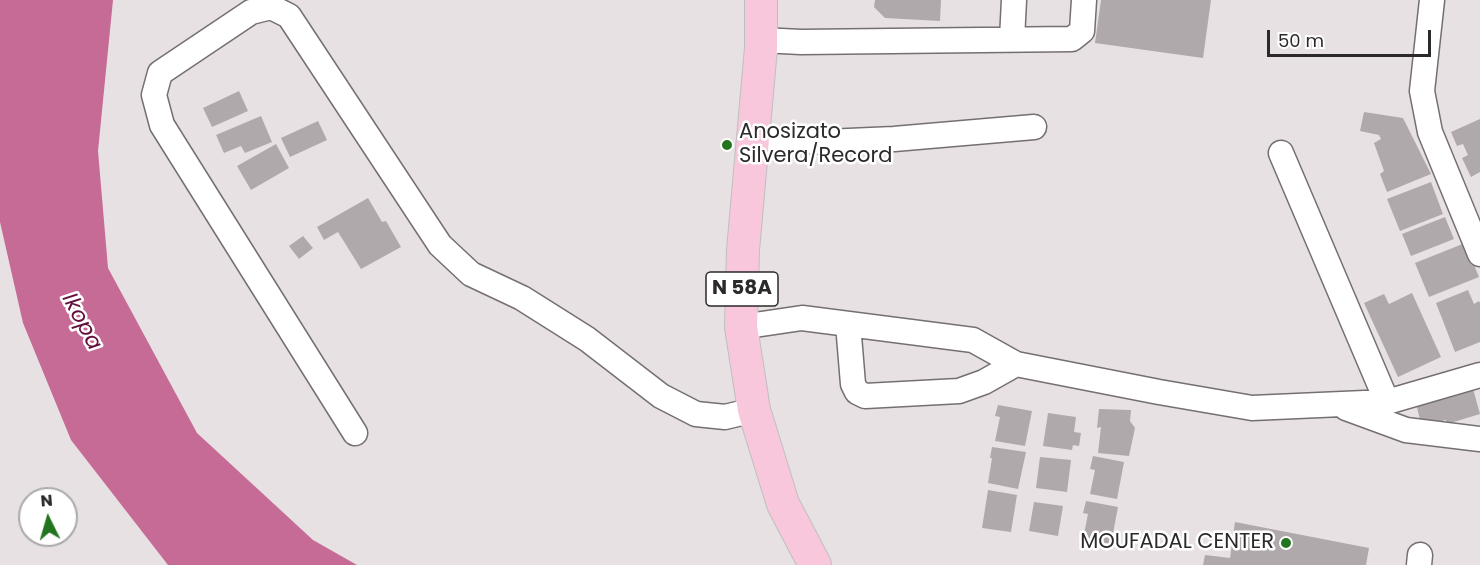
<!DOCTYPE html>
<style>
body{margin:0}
#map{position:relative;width:1480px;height:565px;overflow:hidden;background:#e7e1e3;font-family:Poppins,sans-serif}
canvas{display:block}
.north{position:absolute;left:18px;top:487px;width:60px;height:60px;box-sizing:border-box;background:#fff;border:2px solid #aaa9a9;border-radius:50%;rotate:355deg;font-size:16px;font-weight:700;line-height:24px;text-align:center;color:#2b2929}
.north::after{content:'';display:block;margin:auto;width:21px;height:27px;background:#23741e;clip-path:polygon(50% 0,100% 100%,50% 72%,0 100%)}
.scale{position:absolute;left:1267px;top:30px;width:164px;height:27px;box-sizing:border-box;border:3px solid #2b2929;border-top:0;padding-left:8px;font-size:18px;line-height:21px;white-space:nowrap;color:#2b2929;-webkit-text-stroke:4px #fff;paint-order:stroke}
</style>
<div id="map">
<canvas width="1480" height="565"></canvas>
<div class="north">N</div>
<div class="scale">50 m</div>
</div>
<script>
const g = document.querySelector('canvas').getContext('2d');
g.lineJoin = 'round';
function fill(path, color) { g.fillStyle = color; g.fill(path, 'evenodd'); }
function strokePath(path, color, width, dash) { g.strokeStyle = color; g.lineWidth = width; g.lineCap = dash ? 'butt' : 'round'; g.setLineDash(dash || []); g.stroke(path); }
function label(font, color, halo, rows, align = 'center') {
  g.font = font + ' Poppins,sans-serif'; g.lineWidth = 5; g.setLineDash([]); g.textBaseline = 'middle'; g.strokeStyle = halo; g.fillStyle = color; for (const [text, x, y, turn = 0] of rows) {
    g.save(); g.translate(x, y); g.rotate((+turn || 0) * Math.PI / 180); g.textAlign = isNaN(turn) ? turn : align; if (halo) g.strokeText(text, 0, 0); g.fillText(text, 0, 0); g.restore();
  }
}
const water = new Path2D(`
 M0 0H113L98 151 108 268 197 433 313 540 357 565H168L71 440 23 323 0 222Z`);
const building = new Path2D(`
 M875 0H941L940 21 885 18 874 7Z
 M1101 0H1211L1203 58 1095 43Z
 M239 91 248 111 212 127 203 108Z
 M1364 112 1403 118 1431 174 1387 192 1380 174 1384 171 1374 143 1381 139 1379 135 1360 131Z
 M261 116 272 142 245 153 241 146 224 153 216 135Z
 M1480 119V172L1471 177 1462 158 1468 155 1463 144 1457 146 1451 132Z
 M318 121 327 140 290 157 281 138Z
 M276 144 289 168 251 190 237 166Z
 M1431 182 1443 214 1400 231 1387 199Z
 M368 198 382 222 386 221 401 247 361 269 338 232 324 240 317 227Z
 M1445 217 1454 239 1411 256 1402 234Z
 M303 236 313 248 299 259 289 246Z
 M1465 243 1479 277 1429 297 1415 263Z
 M1468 290 1474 304 1479 301 1480 303V342L1455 352 1436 303Z
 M1412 293 1441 357 1398 377 1364 303 1384 294 1389 304Z
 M1472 385 1480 414 1447 424 1446 420 1438 422 1420 420 1416 403Z
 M998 405 1032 411 1025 446 995 441 1000 417 995 416Z
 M1099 409 1131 410 1130 421 1135 428 1129 456 1098 453 1101 427 1097 428Z
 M1048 413 1076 417 1074 432 1081 433 1079 446 1073 445 1072 450 1043 446Z
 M992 447 1026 452 1018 489 988 483 992 458H990Z
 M1093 456 1124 462 1117 499 1090 494 1095 470 1090 469Z
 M1040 457 1071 460 1067 492 1036 488Z
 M988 490 1017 495 1011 532 982 528Z
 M1086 501 1118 507 1111 544 1083 539 1088 514 1083 513Z
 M1034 502 1063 506 1058 536 1029 531Z
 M1235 522 1369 548 1366 565H1203L1205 555 1230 558Z`);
const minor = new Path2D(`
 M1432 0 1422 91 1430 132 1480 254
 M1012 39 1014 0
 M761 40 801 42 1072 39 1082 31 1084 0
 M752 138 826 142 894 139 1034 127
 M1281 153 1387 402
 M848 324 853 384 857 392 865 396 959 391 984 382 1016 364
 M741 327 802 318 973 340 1016 364 1159 392 1252 408 1387 402 1480 375
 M1346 408 1406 430 1480 439
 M355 433 162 125 154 95 160 73 251 12 271 7 289 16 440 245 471 274 522 298 587 339 661 396 696 414 725 417 754 410
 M1419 565 1420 555`);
const major = new Path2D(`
 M761 0V48L743 250 741 327 754 410 783 504 815 565`);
const markers = [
 [727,145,6,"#23741e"],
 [1286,543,6,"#23741e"]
];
const shields = [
 [742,289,72]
];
const shieldNames = [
 ["N 58A",742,289]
];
const poiNames = [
 ["Anosizato",739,133],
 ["Silvera/Record",739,157],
 ["MOUFADAL CENTER",1274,543,"right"]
];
const waterNames = [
 ["Ikopa",81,322,62]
];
fill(water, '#c66b95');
fill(building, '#afa9ab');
strokePath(minor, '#756f71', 27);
strokePath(major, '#bfbfbf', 34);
strokePath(minor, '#fff', 24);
strokePath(major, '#f8c7dc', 32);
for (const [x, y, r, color] of markers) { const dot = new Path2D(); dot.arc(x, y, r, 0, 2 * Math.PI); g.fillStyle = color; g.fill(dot); strokePath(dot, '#fff', 2); }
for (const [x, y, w] of shields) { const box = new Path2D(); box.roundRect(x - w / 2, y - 17, w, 34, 4.5); g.fillStyle = '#fff'; g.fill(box); strokePath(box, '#2b2929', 1.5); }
label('bold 20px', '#2b2929', null, shieldNames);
label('21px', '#2b2929', '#fff', poiNames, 'left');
label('italic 22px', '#630f3e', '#fff', waterNames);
</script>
